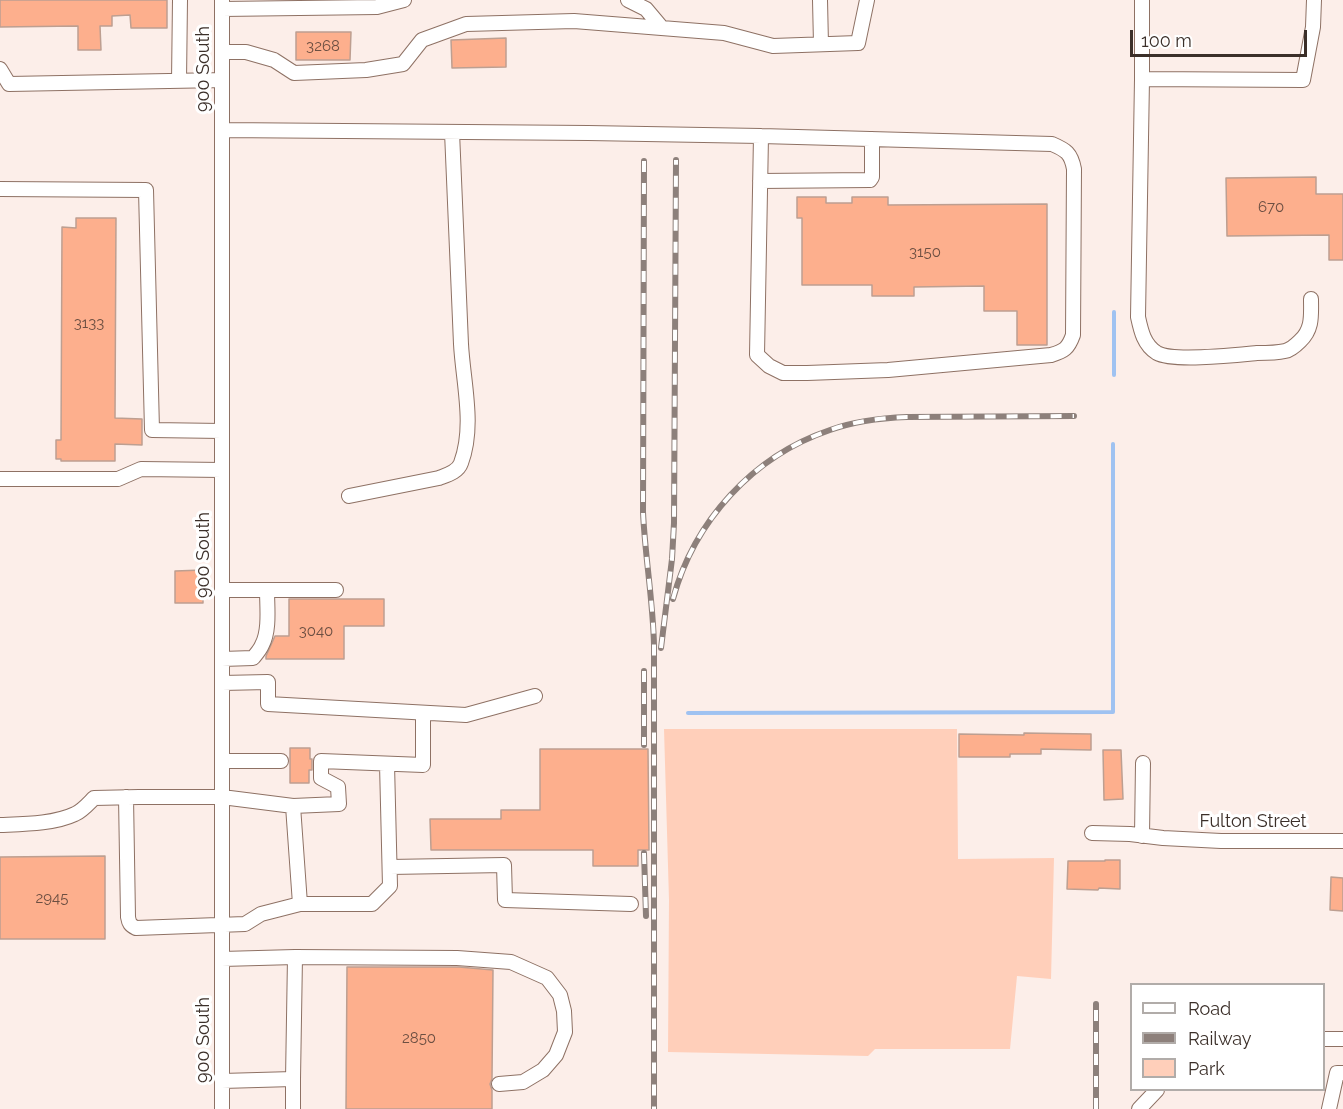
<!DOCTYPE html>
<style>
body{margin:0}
#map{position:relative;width:1343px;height:1109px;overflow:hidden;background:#fceee9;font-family:Raleway,sans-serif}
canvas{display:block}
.legend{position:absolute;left:1130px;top:983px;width:195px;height:108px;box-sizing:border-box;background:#fff;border:2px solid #b1aca9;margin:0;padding:8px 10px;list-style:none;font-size:18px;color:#3b2f29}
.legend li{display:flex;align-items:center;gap:12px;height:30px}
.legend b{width:30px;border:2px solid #b1aca9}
.scale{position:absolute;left:1130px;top:30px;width:177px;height:27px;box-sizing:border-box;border:3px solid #3b2f29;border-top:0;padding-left:8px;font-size:18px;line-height:21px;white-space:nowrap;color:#3b2f29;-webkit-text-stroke:4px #fff;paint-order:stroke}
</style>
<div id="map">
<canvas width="1343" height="1109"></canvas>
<ul class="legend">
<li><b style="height:8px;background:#fff"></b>Road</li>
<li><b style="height:8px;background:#8d807b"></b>Railway</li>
<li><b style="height:16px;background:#ffcfba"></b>Park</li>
</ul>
<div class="scale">100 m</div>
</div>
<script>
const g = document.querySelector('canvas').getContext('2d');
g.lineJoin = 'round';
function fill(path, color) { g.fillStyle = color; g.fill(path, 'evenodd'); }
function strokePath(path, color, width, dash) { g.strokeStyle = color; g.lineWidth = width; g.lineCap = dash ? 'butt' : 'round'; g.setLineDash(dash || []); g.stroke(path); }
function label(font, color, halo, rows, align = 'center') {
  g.font = font + ' Raleway,sans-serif'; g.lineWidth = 6; g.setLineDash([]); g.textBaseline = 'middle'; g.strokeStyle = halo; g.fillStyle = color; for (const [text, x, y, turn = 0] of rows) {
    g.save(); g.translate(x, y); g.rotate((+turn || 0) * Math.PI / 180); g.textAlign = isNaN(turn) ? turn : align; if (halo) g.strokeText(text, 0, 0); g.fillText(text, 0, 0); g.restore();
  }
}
const green = new Path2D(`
 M664 729H957L958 859 1054 858 1051 979 1017 976 1010 1049H875L868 1056 668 1052 669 900Z`);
const stream = new Path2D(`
 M1114 375V312
 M688 713 1113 712V444`);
const building = new Path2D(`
 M0 0H167V28H131L130 15 112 16V26H100L101 50H78V26L0 27Z
 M296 32H351L350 60H296Z
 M506 38V67L452 68 451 40Z
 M1316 177V194H1343V260H1329V235L1227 236 1226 178Z
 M797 197H826V203H852V197H888V205L1047 204V345H1017V311H984V286L914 287V296H872V285H802V218H797Z
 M76 218H116L115 418 142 419V445L115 444V461H61V459H56V440H61L62 227 76 228Z
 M203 570V603H175V571Z
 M289 599H384V626H344V659H266V656L275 636H289Z
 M1024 733 1091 734V750L1041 749V754H1010V757H959V734L1024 735Z
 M290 748H310V759H312V770H309V783H290Z
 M540 749H648L649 850H638V866H593V850H431L430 819H501V810H540Z
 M1103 750H1121L1123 799 1104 800Z
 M105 856V939H0V857Z
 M1105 860H1120V889L1099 888 1098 890 1067 889 1068 861H1105Z
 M1331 877 1343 878V911L1330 910Z
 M347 967H459L493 970 492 1079 490 1084 492 1090V1109H346Z`);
const minor = new Path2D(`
 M222 0V1109
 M628 0 646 9 662 28
 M820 0 821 44
 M1142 0V79L1138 317C1141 331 1144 345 1157 353 1173 362 1236 355 1257 353 1266 353 1276 353 1285 351 1290 350 1296 345 1300 341 1313 329 1311 315 1311 299
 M222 9 377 7 404 0
 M222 52H246L274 60 294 73 366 70 403 64 422 40 466 24 574 21 724 33 773 46 858 43 867 0
 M0 69 9 84 222 80
 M1142 79 1303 80 1313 27 1314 0
 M179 81 180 0
 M222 130 588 133 761 136 1052 144C1066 150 1071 153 1074 169L1073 335C1068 349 1064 351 1051 355L888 370 807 373H783L769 366 757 355 761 136
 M760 181 870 180 872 177V139
 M0 189 146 190 152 430 222 431
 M0 479H118L141 469 222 470
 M349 496 439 478C447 475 458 472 461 463 475 426 463 382 461 344 458 273 455 203 452 132
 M222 590H336
 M222 659 253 658C256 654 260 650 262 645 270 630 267 607 267 590
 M222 683 268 682V704L466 715 535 696
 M222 761H281
 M293 806 339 804 338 787 321 778V761L423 765V713
 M0 825C23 824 54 824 75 814 82 811 88 804 94 798L139 797H222L293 806 300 904 261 914 245 924 136 928C130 925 129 923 128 917L126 797
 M1092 833 1130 834 1163 838 1221 841H1343
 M1142 836 1143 763
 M390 867 504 865 505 900 631 904
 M300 904H372L390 886 387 764
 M295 957 457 958 511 962 547 978 560 995 564 1011 565 1032 556 1055 543 1070 523 1082 499 1084
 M222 959 295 957 293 1079
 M1324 1039H1343
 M222 1081 293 1079V1109
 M1139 1109 1157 1090
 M1329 1109 1337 1073H1343`);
const rail = new Path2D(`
 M644 161 643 512C645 556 653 601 654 645V1109
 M673 599C694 521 753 456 830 430 855 421 881 418 907 417L1074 416
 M661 648 672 559 674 523 676 160
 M644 671V745
 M644 853 646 916
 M1096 1109V1004`);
const numberNames = [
 ["3268",323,46],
 ["670",1271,207],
 ["3150",925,252],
 ["3133",89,323],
 ["3040",316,631],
 ["2945",52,898],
 ["2850",419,1038]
];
const streetNames = [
 ["900 South",204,69,-90],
 ["900 South",204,555,-90],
 ["Fulton Street",1253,822],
 ["900 South",204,1040,-90]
];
fill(green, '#ffcfba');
strokePath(stream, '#9fc2f1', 4);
fill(building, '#fdaf8d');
strokePath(building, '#bd9f91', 1.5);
strokePath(minor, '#8e7164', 16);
strokePath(minor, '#fff', 14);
strokePath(rail, '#8d807b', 6);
strokePath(rail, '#fff', 4, [11]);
label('15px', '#6c4f42', null, numberNames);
label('18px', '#3b2f29', '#fff', streetNames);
</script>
